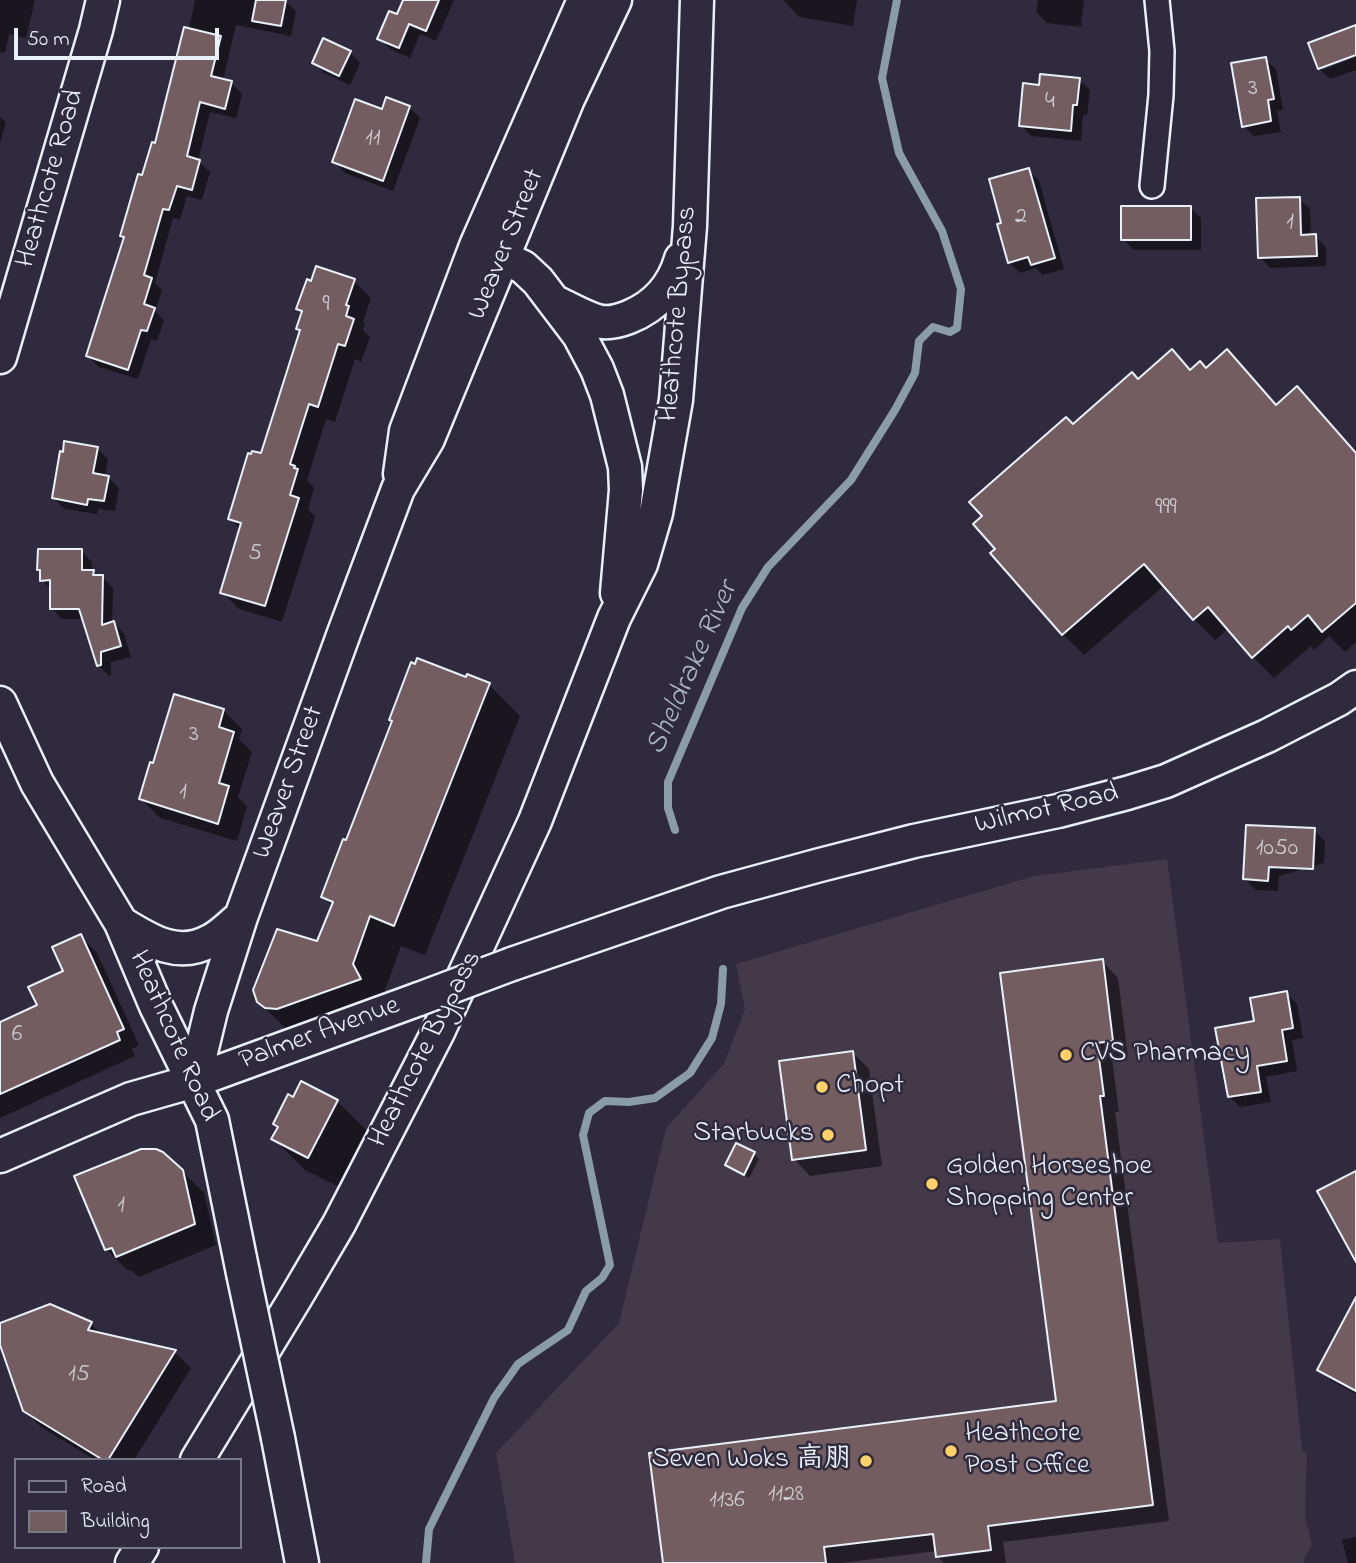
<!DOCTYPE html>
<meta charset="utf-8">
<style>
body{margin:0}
#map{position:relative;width:1356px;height:1563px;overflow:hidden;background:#2f2a3d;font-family:"Indie Flower",sans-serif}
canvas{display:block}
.legend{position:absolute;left:14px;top:1458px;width:228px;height:91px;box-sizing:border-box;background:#2f2a3d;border:2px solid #797a88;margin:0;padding:9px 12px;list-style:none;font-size:21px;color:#e8f1f8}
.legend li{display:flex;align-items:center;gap:14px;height:35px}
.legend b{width:35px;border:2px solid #797a88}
.scale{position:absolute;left:14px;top:28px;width:205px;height:32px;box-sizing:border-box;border:4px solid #e8f1f8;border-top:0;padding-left:9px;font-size:21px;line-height:24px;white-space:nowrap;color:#e8f1f8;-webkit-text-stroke:5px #2f2a3d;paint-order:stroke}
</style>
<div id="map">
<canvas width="1356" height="1563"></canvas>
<ul class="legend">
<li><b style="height:9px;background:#2f2a3d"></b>Road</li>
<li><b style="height:19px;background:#735d61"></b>Building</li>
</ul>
<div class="scale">50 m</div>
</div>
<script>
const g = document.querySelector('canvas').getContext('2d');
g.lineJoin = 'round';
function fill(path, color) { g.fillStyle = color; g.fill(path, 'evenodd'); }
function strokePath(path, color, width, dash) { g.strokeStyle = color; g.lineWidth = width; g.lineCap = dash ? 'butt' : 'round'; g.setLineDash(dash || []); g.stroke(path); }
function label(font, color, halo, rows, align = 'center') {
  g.font = font + ' "Indie Flower","LXGW WenKai TC",sans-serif'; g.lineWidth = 5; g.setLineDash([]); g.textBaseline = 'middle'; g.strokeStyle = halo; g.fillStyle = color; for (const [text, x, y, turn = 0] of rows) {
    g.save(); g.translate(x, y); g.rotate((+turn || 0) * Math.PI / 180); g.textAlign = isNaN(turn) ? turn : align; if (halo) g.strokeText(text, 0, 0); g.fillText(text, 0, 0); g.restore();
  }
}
const built = new Path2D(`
 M1167 859 1218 1243 1280 1239 1302 1449 1307 1455 1305 1515 1312 1545 1304 1558V1563H515L496 1453 619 1323 666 1128 724 1064 745 1009 736 964 1034 876Z`);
const shadow = new Path2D(`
 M0 0H35L26 38 9 34 5 53 0 52Z
 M195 0H281L285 1 296 11 291 36 236 25 223 81 231 83 242 94 237 115 236 118 210 112 198 161 210 172 202 200 187 196 180 220 173 218 155 283 162 290 155 311 164 320 157 341 151 339 138 379 99 367 88 356 125 239 122 235 156 145 189 29Z
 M405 0H454L436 41 420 34 410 58 390 49 379 38 398 16Z
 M783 0H857L853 26 799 17Z
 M1038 0H1084L1081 27 1047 23 1036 12Z
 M1356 27V53L1323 66V70L1356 57V70L1330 79 1319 68Z
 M350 52 360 63 350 85 324 73 314 62Z
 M1265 59 1276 69 1283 110 1277 111 1281 132 1254 136 1244 126Z
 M1079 80 1090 90 1087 115H1083L1081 141 1031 136 1021 125 1040 87Z
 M409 107 420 118 393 191 345 173 334 162Z
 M0 117 6 122 0 143Z
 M1029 170 1039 181 1064 269 1043 275 1036 268 1020 273 1009 262 1003 224Z
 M1299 199 1310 209 1311 236H1315L1326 247V266L1270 268 1260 257Z
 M1190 208 1201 218V250H1134L1123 239Z
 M354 281 371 298 363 322 365 324 363 330 370 337 361 362 355 359 335 422 326 419 307 480 314 488 308 509 315 517 282 622 239 609 222 592 241 529 230 518 262 455 301 332 298 328 303 313 298 308Z
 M1227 352 1277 406 1297 388 1319 410 1356 453V642L1345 652 1329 636 1314 650 1311 646 1274 678 1253 657 1229 628 1215 640 1194 619 1165 585 1084 655 1063 634 1073 426 1138 381 1191 371 1206 370Z
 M97 448 108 459 105 477H108L119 488 115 511 98 509 97 514 64 509 54 498 64 454Z
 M81 551 92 562V571L99 577H102L113 588 112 624 114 623 124 634 131 657 111 662V676H109L98 665 84 619H62L51 608 52 590 42 580V573L39 570Z
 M489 685 520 716 425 955 401 946 383 996 290 1033 258 1001 318 943 333 907 323 897 347 843 394 722Z
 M223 710 242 729 239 739 252 752 238 797 247 806 237 841 160 818 141 799 154 765Z
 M1314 830 1325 841 1324 863 1279 876 1278 891 1256 890 1245 879Z
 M81 936 97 953 139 1045 132 1049 135 1056 0 1118V1024L39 1006 65 972Z
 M1102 961 1118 978 1128 1057 1112 1059 1119 1112H1115L1169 1521 1003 1542 1006 1563H944L938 1557 937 1551 841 1563H665L1058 1403Z
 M1286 993 1297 1004 1303 1038 1292 1040 1297 1071 1266 1077 1271 1102 1240 1107 1229 1096 1256 1023Z
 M853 1053 869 1069 882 1166 810 1176 794 1159Z
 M294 1099 337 1101 368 1132 339 1187 305 1170 274 1139Z
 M754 1154 759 1159 749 1178 732 1170 727 1165Z
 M166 1155 204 1193 216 1245 139 1277 131 1270 128 1271 106 1249Z
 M50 1306 91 1324 103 1336 175 1352 191 1368 134 1460H95L41 1427 24 1410 0 1339V1325Z
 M1356 1325V1394L1330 1380 1319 1370Z
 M1356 1537V1563H1348L1342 1540Z`);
const stream = new Path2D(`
 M675 830 668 808V782L742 608 768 567 851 480 895 410 915 373 919 341 933 327 950 332 957 328 961 289 942 231 899 153 882 78 897 0
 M426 1563 429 1529 494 1398 518 1364 568 1330 586 1291 602 1278 610 1265 583 1135 589 1113 605 1101 629 1102 655 1098 690 1073 712 1038 721 1004 723 969`);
const building = new Path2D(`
 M256 0H286L281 26 252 21Z
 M403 0H439L426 31 409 24 399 48 377 39 389 11 397 14Z
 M1356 25V55L1318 69 1308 43Z
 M184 27 221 36 211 76 232 81 225 109 200 102 187 156 200 160 192 190 177 186 169 210 163 209 144 275 152 278 144 304 155 308 147 331 141 330 128 370 86 356 124 237 120 236 138 174 142 175 152 142 155 143Z
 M323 38 351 51 339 76 312 63Z
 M1266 57 1274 99 1268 100 1271 121 1242 127 1231 63Z
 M1040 74 1080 78 1077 105H1073L1071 131 1019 126 1023 83 1039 85Z
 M386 97 410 106 383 181 332 162 355 99 382 109Z
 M1029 168 1055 258 1031 265 1028 257 1008 263 997 224 1001 223 989 179Z
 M1300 197 1301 235 1316 234 1317 256 1258 258 1256 198Z
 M1121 206H1191V240H1121Z
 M316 266 355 279 346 305 349 306 346 316 354 319 345 346 338 344 318 407 309 404 290 464 295 466 294 468 298 469 290 495 299 498 265 606 220 593 241 523 228 519 248 453 251 454 252 451 261 453 300 330 296 329 302 311 296 309 307 279 311 281Z
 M1172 349 1190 370 1200 361 1206 368 1227 349 1276 405 1297 386 1356 453V603L1322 632 1308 615 1291 630 1288 626 1252 658 1208 607 1193 620 1144 564 1062 635 990 553 995 549 973 524 982 516 969 502 1066 417 1073 424 1132 372 1138 379Z
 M64 441 98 447 93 473 109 476 104 501 88 499 87 505 52 498 60 451 63 452Z
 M38 549H82V570H94L93 575H103L102 625 114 621 121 646 101 652V665L97 666 79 609H50V580L40 581V570H37Z
 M417 658 466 677 467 674 490 683 394 926 370 916 353 964 361 979 277 1009 265 1008 257 1002 253 990 277 929 317 941 333 902 321 897 343 839 346 840 392 721 389 720 411 662 415 664Z
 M174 694 224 709 219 727 234 732 219 783 229 786 218 824 139 799 150 762 153 763Z
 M1246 825 1315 828 1313 869 1269 867 1268 881 1243 879Z
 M81 934 124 1029 117 1032 120 1040 0 1094V1022L37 1005 28 987 63 971 52 947Z
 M1103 959 1113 1041 1097 1043 1104 1096H1100L1153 1505 988 1526 991 1550 936 1557 933 1534 824 1547 826 1563H663L649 1453 1056 1401 1000 973Z
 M1287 991 1293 1028 1282 1030 1287 1061 1257 1066 1261 1092 1228 1097 1215 1028 1254 1021 1250 998Z
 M853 1051 866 1150 792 1160 779 1061Z
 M301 1081 338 1100 308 1158 271 1139 278 1127 273 1124 288 1094 293 1097Z
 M736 1143 755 1152 744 1175 725 1165Z
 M141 1149H156L163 1152 183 1170 195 1224 116 1257 112 1248 105 1250 74 1176Z
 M1356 1171V1262L1317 1191Z
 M1356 1297V1391L1317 1370Z
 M50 1304 92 1322 88 1330 176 1350 108 1460H103L23 1411 0 1345V1323Z`);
const street = new Path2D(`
 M1152 186 1161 95 1162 51 1157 0`);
const secondary = new Path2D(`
 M486 250 523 267 538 281 579 335 597 369 607 395 625 467 626 490 617 593
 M557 303C570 309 584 317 597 321 607 324 619 321 629 317 656 306 673 287 681 259
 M0 357 96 30 103 0
 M400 474 406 431 476 246 584 0
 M0 703 37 783 121 923 156 1006 212 1120 243 1273
 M121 923C149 940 177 959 210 941 221 936 231 925 241 917
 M512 964 721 892 820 865 914 841 1058 811 1127 793 1166 781 1267 736 1339 699 1356 687
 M194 1081 211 1011 241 917 344 633 398 489 428 439 568 99 615 0
 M0 1156 131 1099 194 1081 419 999
 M278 1438 302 1563
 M197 1460 296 1297 339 1224 438 1032 535 821 614 618 641 564 656 513 676 400 690 226 697 0
 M132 1563 142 1547`);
const secondaryBridge = new Path2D(`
 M419 999 512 964
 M243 1273 278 1438`);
const markers = [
 [1066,1055,7,"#ffd166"],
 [822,1087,7,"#ffd166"],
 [828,1135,7,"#ffd166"],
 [932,1184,7,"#ffd166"],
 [951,1451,7,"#ffd166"],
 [866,1461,7,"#ffd166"]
];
const numberNames = [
 ["3",1253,90],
 ["4",1050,103],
 ["11",373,140],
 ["2",1021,218],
 ["1",1290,224],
 ["9",326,306],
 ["999",1166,509],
 ["5",255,555],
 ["3",194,736],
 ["1",183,794],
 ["1050",1277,850],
 ["6",17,1036],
 ["1",121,1207],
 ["15",79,1376],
 ["1128",786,1496],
 ["1136",727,1502]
];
const streetNames = [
 ["Heathcote Road",52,179,-74],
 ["Weaver Street",508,245,-68],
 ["Heathcote Bypass",680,314,-85],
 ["Weaver Street",290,783,-70],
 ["Wilmot Road",1047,811,-13],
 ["Palmer Avenue",320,1035,-20],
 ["Heathcote Road",172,1037,66],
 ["Heathcote Bypass",427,1050,-63]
];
const poiNames = [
 ["CVS Pharmacy",1080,1055],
 ["Chopt",836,1087],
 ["Starbucks",814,1135,"right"],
 ["Golden Horseshoe",946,1168],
 ["Shopping Center",946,1200],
 ["Heathcote",965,1435],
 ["Post Office",965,1467],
 ["Seven Woks 高朋",852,1461,"right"]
];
const waterNames = [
 ["Sheldrake River",694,669,-66]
];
fill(built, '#433948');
fill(shadow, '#0007');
strokePath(stream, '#8a9ca9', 8);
fill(building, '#735d61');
strokePath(building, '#e8f1f8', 2);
strokePath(street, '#e8f1f8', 28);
strokePath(secondary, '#e8f1f8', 37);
strokePath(street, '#2f2a3d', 23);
strokePath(secondary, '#2f2a3d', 32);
strokePath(secondaryBridge, '#e8f1f8', 37, []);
strokePath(secondaryBridge, '#2f2a3d', 32);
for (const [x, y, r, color] of markers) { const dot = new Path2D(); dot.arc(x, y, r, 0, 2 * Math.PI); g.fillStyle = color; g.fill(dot); strokePath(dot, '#2f2a3d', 2.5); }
label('24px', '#cbccd2', null, numberNames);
label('28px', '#e8f1f8', '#2f2a3d', streetNames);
label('28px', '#e8f1f8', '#2f2a3d', poiNames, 'left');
label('italic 30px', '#a9b8c4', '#2f2a3d', waterNames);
</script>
